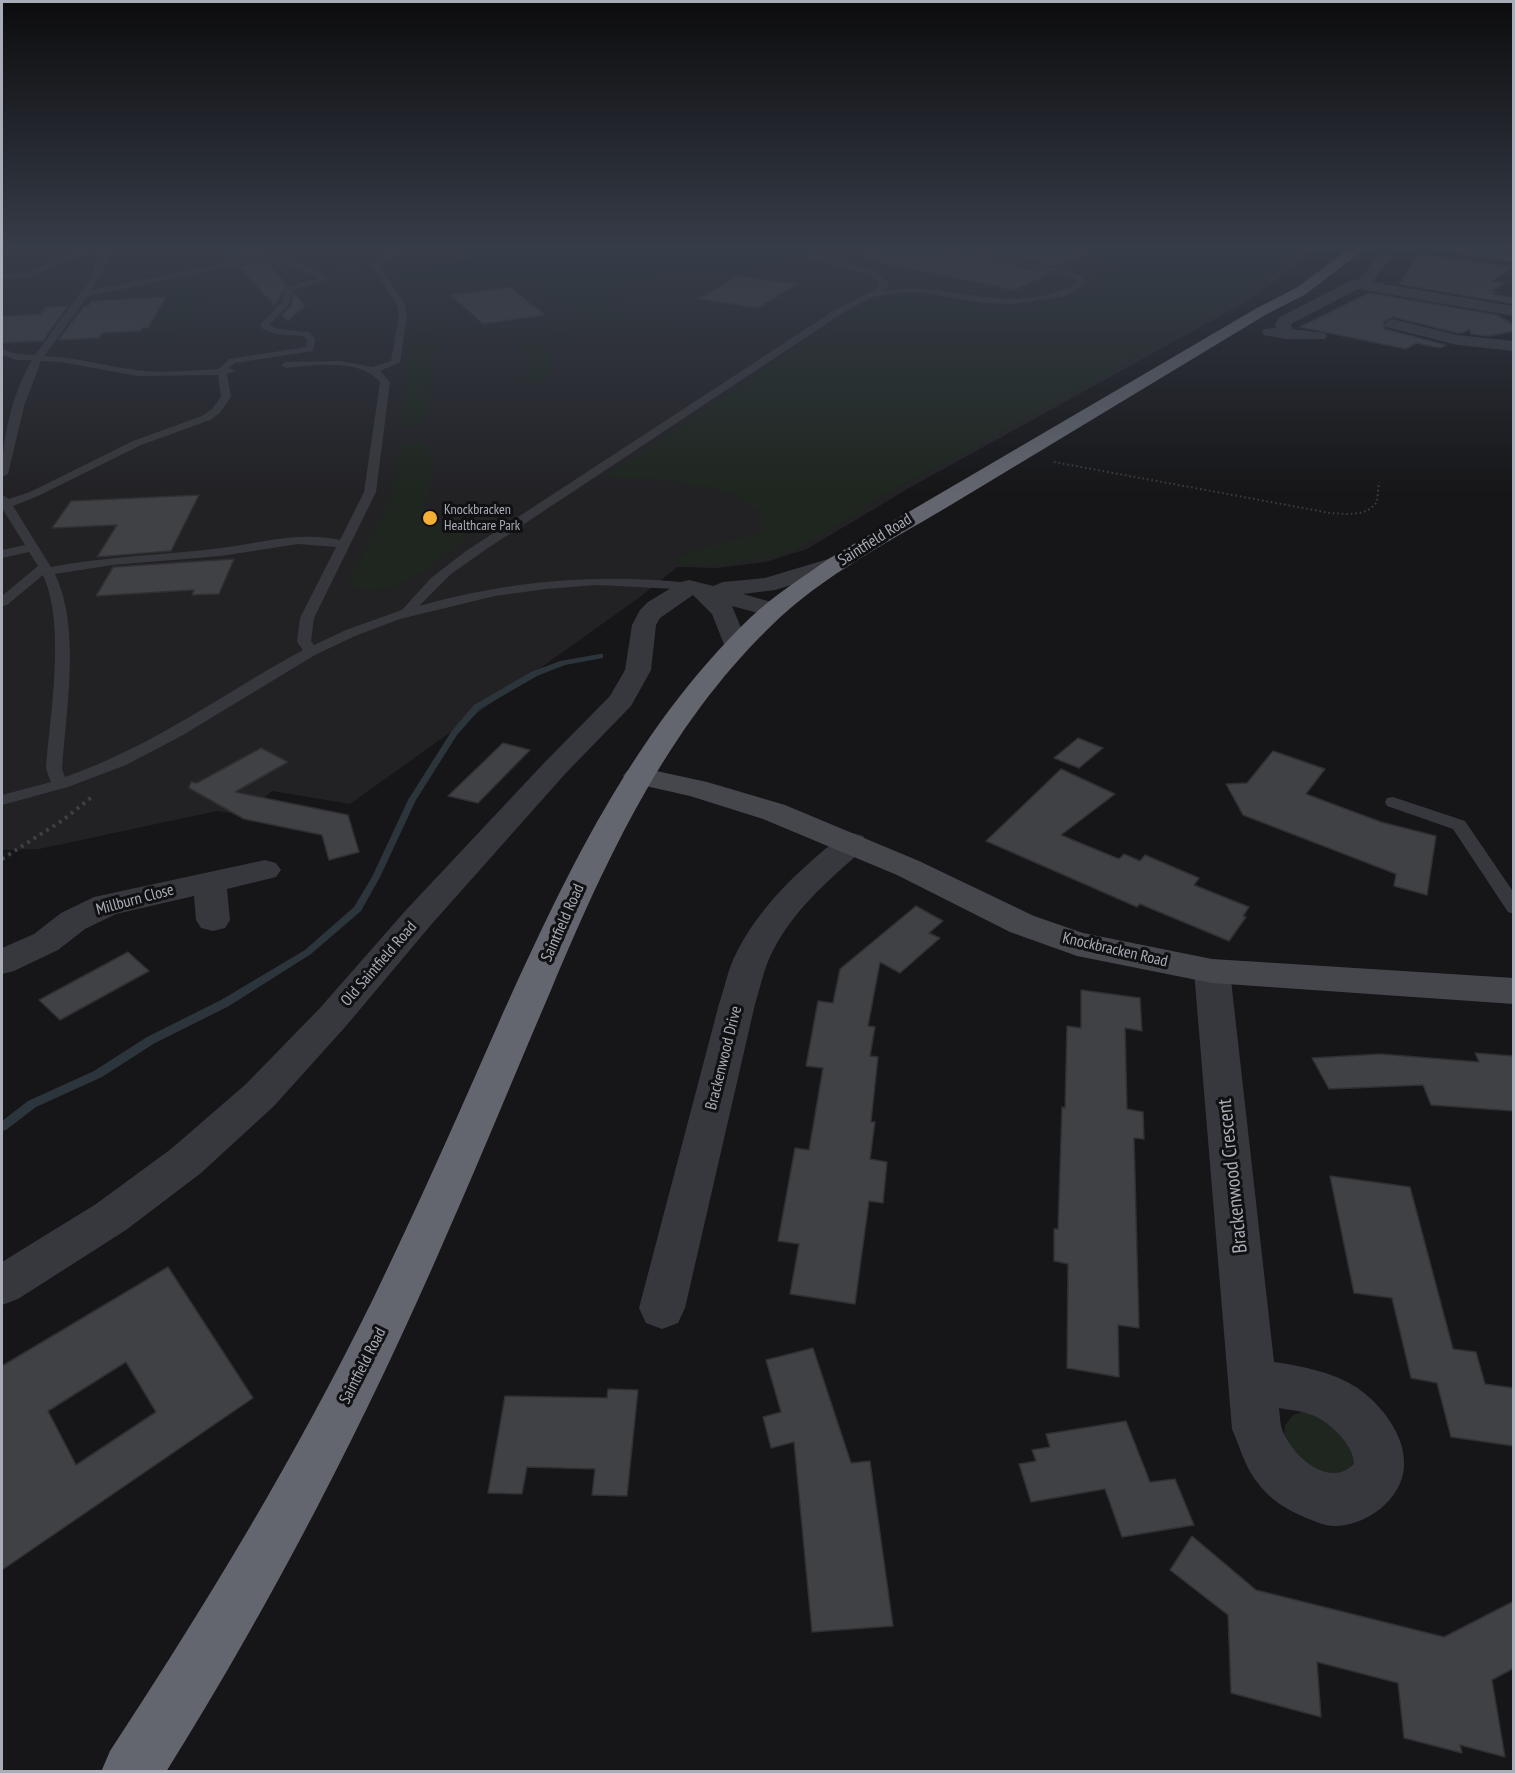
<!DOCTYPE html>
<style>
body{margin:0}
#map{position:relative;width:1515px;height:1773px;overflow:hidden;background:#161618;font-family:"PT Sans Narrow",sans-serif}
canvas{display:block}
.frame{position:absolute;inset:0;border:3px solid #a8adb8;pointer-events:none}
</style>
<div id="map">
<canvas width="1515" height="1773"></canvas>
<div class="frame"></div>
</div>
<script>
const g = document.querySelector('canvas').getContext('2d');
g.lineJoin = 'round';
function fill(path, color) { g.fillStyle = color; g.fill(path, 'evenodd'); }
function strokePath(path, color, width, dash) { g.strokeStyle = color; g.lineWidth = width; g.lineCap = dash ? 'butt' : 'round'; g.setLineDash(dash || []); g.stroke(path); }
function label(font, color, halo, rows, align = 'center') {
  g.font = font + ' "PT Sans Narrow",sans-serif'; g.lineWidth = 6; g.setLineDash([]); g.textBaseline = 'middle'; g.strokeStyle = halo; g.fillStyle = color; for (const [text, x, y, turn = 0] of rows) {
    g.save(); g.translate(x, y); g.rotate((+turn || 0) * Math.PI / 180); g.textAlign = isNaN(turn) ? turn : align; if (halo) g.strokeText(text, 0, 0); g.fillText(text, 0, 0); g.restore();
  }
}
const built = new Path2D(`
 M2 248H1316L1299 264 1242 304 911 487 807 549 766 562 716 568 677 567 640 597 350 804 272 791 243 815 217 811 39 849 2 850Z`);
const green = new Path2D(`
 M456 248H806L803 256 755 272 681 275 654 280 622 292 614 305 629 319 707 332 710 339C645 328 609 317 546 345L552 369 547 377 532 384 525 381 527 357 520 342 562 322 589 314 560 306 527 282 492 286 399 284 391 274 477 259Z
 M1070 248H1304L1257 288 1236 302 1044 410 902 485 801 547 763 559 716 564H682L679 557 709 546 763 532 759 511 732 493 678 481 605 477 863 304C897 292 928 297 963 302 973 304 984 307 995 307 1028 308 1064 302 1094 289L1092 279 1099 272H1114L1109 258Z
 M196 284 204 289 192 332 163 338 147 335 173 288Z
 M426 315 440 319 427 418 421 424 400 427 415 318Z
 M417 441 428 444C436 467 428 495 420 518L456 528 469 536C433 564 396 602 347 585L391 498 400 444Z
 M1307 1410 1338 1420 1356 1462 1348 1473 1335 1477 1303 1467 1284 1438 1285 1425 1293 1415Z`);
const stream = new Path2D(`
 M600 654H603V658L565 665 537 676 480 709 457 735 416 800 380 877 361 911 311 954 229 1006 155 1043 102 1077 36 1107 6 1130 2 1131V1121L28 1101 94 1071 147 1037 221 1000 305 950 354 907 372 877 408 800 451 732 474 705 531 672 560 661Z`);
const building = new Path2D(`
 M223 248H255L260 254 233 259Z
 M869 248H939L1051 273 1014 290 868 260Z
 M970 248H1096L1057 266Z
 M1420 254 1513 267 1492 281 1505 283 1491 291 1496 292 1493 294 1514 298V304L1399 284Z
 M260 262 269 264 287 285 275 306 239 267Z
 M737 276 797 284 758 308 698 299Z
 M510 287 545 315 483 324 450 295Z
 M294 293 305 306 288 321 282 315 291 306Z
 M1369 293 1497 315 1514 325V331L1489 336 1471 334 1469 329 1463 333H1457L1393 317 1383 322 1385 329 1446 345 1440 348 1416 343 1406 349 1300 327Z
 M166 297 148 328H143L141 331 102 333 99 338 58 340 84 306H88L91 301Z
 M68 306 43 341 2 343V316L40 314 46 307Z
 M199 495 171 551 97 557 117 525 52 528 71 501Z
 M234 559 219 594 192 595 194 590 96 596 113 567Z
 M1078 738 1103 748 1079 768 1054 758Z
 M503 743 530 750 478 803 448 796Z
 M261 748 288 762 235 792 348 815 359 852 329 860 322 835 244 819 189 788 191 782 197 783Z
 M1273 751 1325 769 1306 794 1381 822 1436 836 1427 895 1394 886 1396 874 1243 815 1226 784 1247 783Z
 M1061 769 1115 794 1061 835 1119 859 1124 854 1140 861 1145 855 1199 878 1194 885 1249 907 1243 916 1246 917 1229 941 1140 904 1137 907 986 841Z
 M916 906 943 921 929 933 940 938 900 973 880 962 868 1026 875 1027 870 1056 878 1057 871 1122H875L870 1159 887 1162 883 1203 869 1201 855 1304 790 1294 799 1244 778 1241 795 1148 809 1150 823 1068 806 1066 818 1001 833 1003 840 969Z
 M128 952 149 971 60 1020 39 1000Z
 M1081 990 1140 998 1142 1031 1125 1028 1127 1109 1143 1112 1144 1139 1134 1138 1139 1328 1118 1325 1119 1377 1067 1368 1068 1264 1054 1261V1229H1058L1062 1107 1065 1108 1067 1026 1081 1028Z
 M1475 1053 1514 1056V1111L1431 1105 1423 1085 1329 1089 1312 1058 1380 1054 1479 1062Z
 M1330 1176 1410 1187 1453 1349 1476 1352 1485 1384 1514 1388V1446L1451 1437 1437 1383 1411 1378 1392 1298 1354 1293Z
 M168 1267 253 1398 2 1570V1366ZM126 1362 156 1412 76 1465 48 1411Z
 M813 1348 851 1463 870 1461 893 1626 812 1632 794 1442 771 1448 763 1417 781 1412 766 1360Z
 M608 1389 638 1390 627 1496 592 1495 595 1469 527 1467 522 1494 488 1493 505 1396 607 1398Z
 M1126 1421 1150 1482 1175 1479 1194 1525 1122 1537 1105 1489 1031 1502 1019 1464 1036 1461 1032 1450 1050 1447 1046 1434Z
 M1192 1536 1256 1590 1444 1637 1514 1601V1668L1492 1680 1505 1757 1460 1745 1462 1753 1404 1738 1398 1683 1317 1662 1321 1717 1231 1693 1228 1615 1170 1570Z`);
const pathFar2 = new Path2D(`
 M338 267 358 264`);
const pathFar1 = new Path2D(`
 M1054 462 1330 513C1347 514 1366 517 1377 502L1379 482`);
const path = new Path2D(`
 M2 859 63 820 93 796`);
const lane = new Path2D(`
 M86 248H97L30 277 2 279V275L26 273Z
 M101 248H109L106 263 92 290 260 256 306 265 329 279 293 290 289 304 269 325 277 329 309 332 315 339 313 351 235 363 229 368 236 371 227 374 231 397 220 413 210 420 141 445 38 496 13 506 51 567C108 556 164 555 221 548 261 543 299 531 340 540L364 492 380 382C360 358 314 365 286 368L281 365 286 362 340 361 372 367 391 361 399 315 397 305 371 264 393 248H402L379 265 405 305 407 315 400 362 380 371 390 382 376 492 314 618 311 641 314 645 346 630 402 610 431 578 466 551 838 308 875 290 881 285 871 275 813 260 808 254 810 248H818L816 254 819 256 877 271 890 285 884 291C951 279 1010 320 1077 283L1076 280 1060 273 941 248H957L1062 269 1083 277 1085 284 1066 296 1013 304 984 303 920 292H901L873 297 844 312 488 548 451 574 419 606C508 581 598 573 689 583L694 584 695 587 694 590 597 585 546 589 495 596 400 619 355 636 315 655 183 735 126 765 68 787 2 805V795L51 782 46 769C50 714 66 626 43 575L7 605 2 606V596L38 566 29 552 2 558V550L25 545 2 508V495L9 499 30 492 133 441 202 416 212 409 221 397 218 375 138 376 61 362 41 361 24 406 8 474 2 477C2 438 12 394 32 360H16L2 355V349L17 354 35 355 91 278ZM260 260 292 266 319 278 286 287 281 303 261 324 262 329 276 334 303 336 307 340 306 347 229 359 219 369C192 370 163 374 136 370 105 366 75 357 44 356L88 296ZM298 544 336 547 300 618 297 642 303 650C224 693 152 747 65 777L62 769C66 711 81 628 55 574L112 565 221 556Z
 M1393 797 1465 821 1514 893V914L1508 912 1453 829 1387 806 1385 802 1387 798Z`);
const street = new Path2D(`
 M1433 248H1472L1514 254V262L1440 252Z
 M1386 252 1393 256 1372 282 1514 306V316L1358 289 1291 324 1292 329 1325 333 1327 336 1325 339H1286L1264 335 1262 332 1264 329 1276 328 1275 324 1280 317 1350 281 1358 280 1381 253Z
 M1392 319 1457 335 1514 341V351L1457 345 1386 327 1384 324Z
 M838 556 846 558 850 563 846 568 775 590 743 594 782 605 785 610 782 615 773 617 732 606 749 647 745 652 736 655 727 652 712 614 693 595 660 618 656 625 651 670 631 706 565 774 430 926 346 1026 274 1106 201 1173 126 1230 18 1299 2 1305V1262L96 1204 171 1149 246 1084 320 1008 406 910 545 762 610 696 625 670 632 625 640 610 648 602 681 582 689 580 713 586 723 582 765 578Z
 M852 833 863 836 868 843 863 850C826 882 789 914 769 959 763 973 760 989 755 1004L685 1308 678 1323 662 1329 646 1323 639 1308 719 1004C724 990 727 974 733 960 757 908 797 872 841 836Z
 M265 860 276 863 281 870 276 877 227 889 230 920 225 928 213 931 201 928 196 920 194 896 116 914 85 929 58 950 14 971 2 974V948L34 934 61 913 94 897Z
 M1212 959 1225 962 1230 971 1274 1362C1302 1366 1332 1372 1356 1387 1380 1403 1406 1435 1404 1466 1403 1499 1366 1526 1335 1526 1324 1526 1314 1521 1304 1517 1286 1509 1269 1499 1257 1482 1245 1467 1240 1447 1232 1429L1194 971 1199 962ZM1279 1408C1290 1410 1302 1411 1312 1415 1330 1422 1354 1445 1354 1464 1329 1489 1294 1457 1283 1432 1280 1425 1280 1416 1279 1408Z`);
const secondary = new Path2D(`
 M638 767 707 782 785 805 919 861 1034 916 1083 933 1212 959 1514 978V1004L1212 983 1077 956 1010 932 897 875 763 819 690 796 628 782 623 776 628 770Z`);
const highway = new Path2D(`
 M1350 248H1366L1306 294 1267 314C1164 376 1062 438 959 500 895 539 823 574 770 627 667 727 606 859 551 990 516 1071 483 1153 447 1234 366 1421 274 1599 166 1772H101L110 1751C206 1605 296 1456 373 1299 416 1210 456 1120 496 1029 562 882 632 731 751 617 774 595 803 577 830 558L1257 308 1296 288Z`);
const markers = [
 [430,518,8,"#f2b134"]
];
const farPoinames = [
 ["Knockbracken",444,510],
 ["Healthcare Park",444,526]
];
const streetNames = [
 ["Saintfield Road",875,540,-32],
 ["Millburn Close",135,900,-15],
 ["Saintfield Road",563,923,-66],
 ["Knockbracken Road",1115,950,13],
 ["Old Saintfield Road",379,964,-49],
 ["Brackenwood Drive",724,1058,-76],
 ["Saintfield Road",363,1366,-63]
];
const nearStreetnames = [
 ["Brackenwood Crescent",1233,1176,-96]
];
fill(built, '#222225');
fill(green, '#1e261f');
fill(stream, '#2c353c');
fill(building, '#404145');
strokePath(building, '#303034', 1.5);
strokePath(pathFar2, '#3d3f44', 1.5, [1.5, 2]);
strokePath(pathFar1, '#3d3f44', 2, [1.5, 3]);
strokePath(path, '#3d3f44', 4, [3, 4.5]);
fill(lane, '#37383d');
fill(street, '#37383d');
fill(secondary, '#45474d');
fill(highway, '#63666e');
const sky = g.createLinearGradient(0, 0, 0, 496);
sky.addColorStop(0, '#0c0c0d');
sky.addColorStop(0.5, '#363c48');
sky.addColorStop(1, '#363c4800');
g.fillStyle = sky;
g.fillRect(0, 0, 1515, 496);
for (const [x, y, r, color] of markers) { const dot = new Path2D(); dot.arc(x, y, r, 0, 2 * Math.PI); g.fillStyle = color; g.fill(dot); strokePath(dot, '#111113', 2); }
label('14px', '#a8adb8', '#111113', farPoinames, 'left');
label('16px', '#a8adb8', '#111113', streetNames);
label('20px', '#a8adb8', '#111113', nearStreetnames);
</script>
